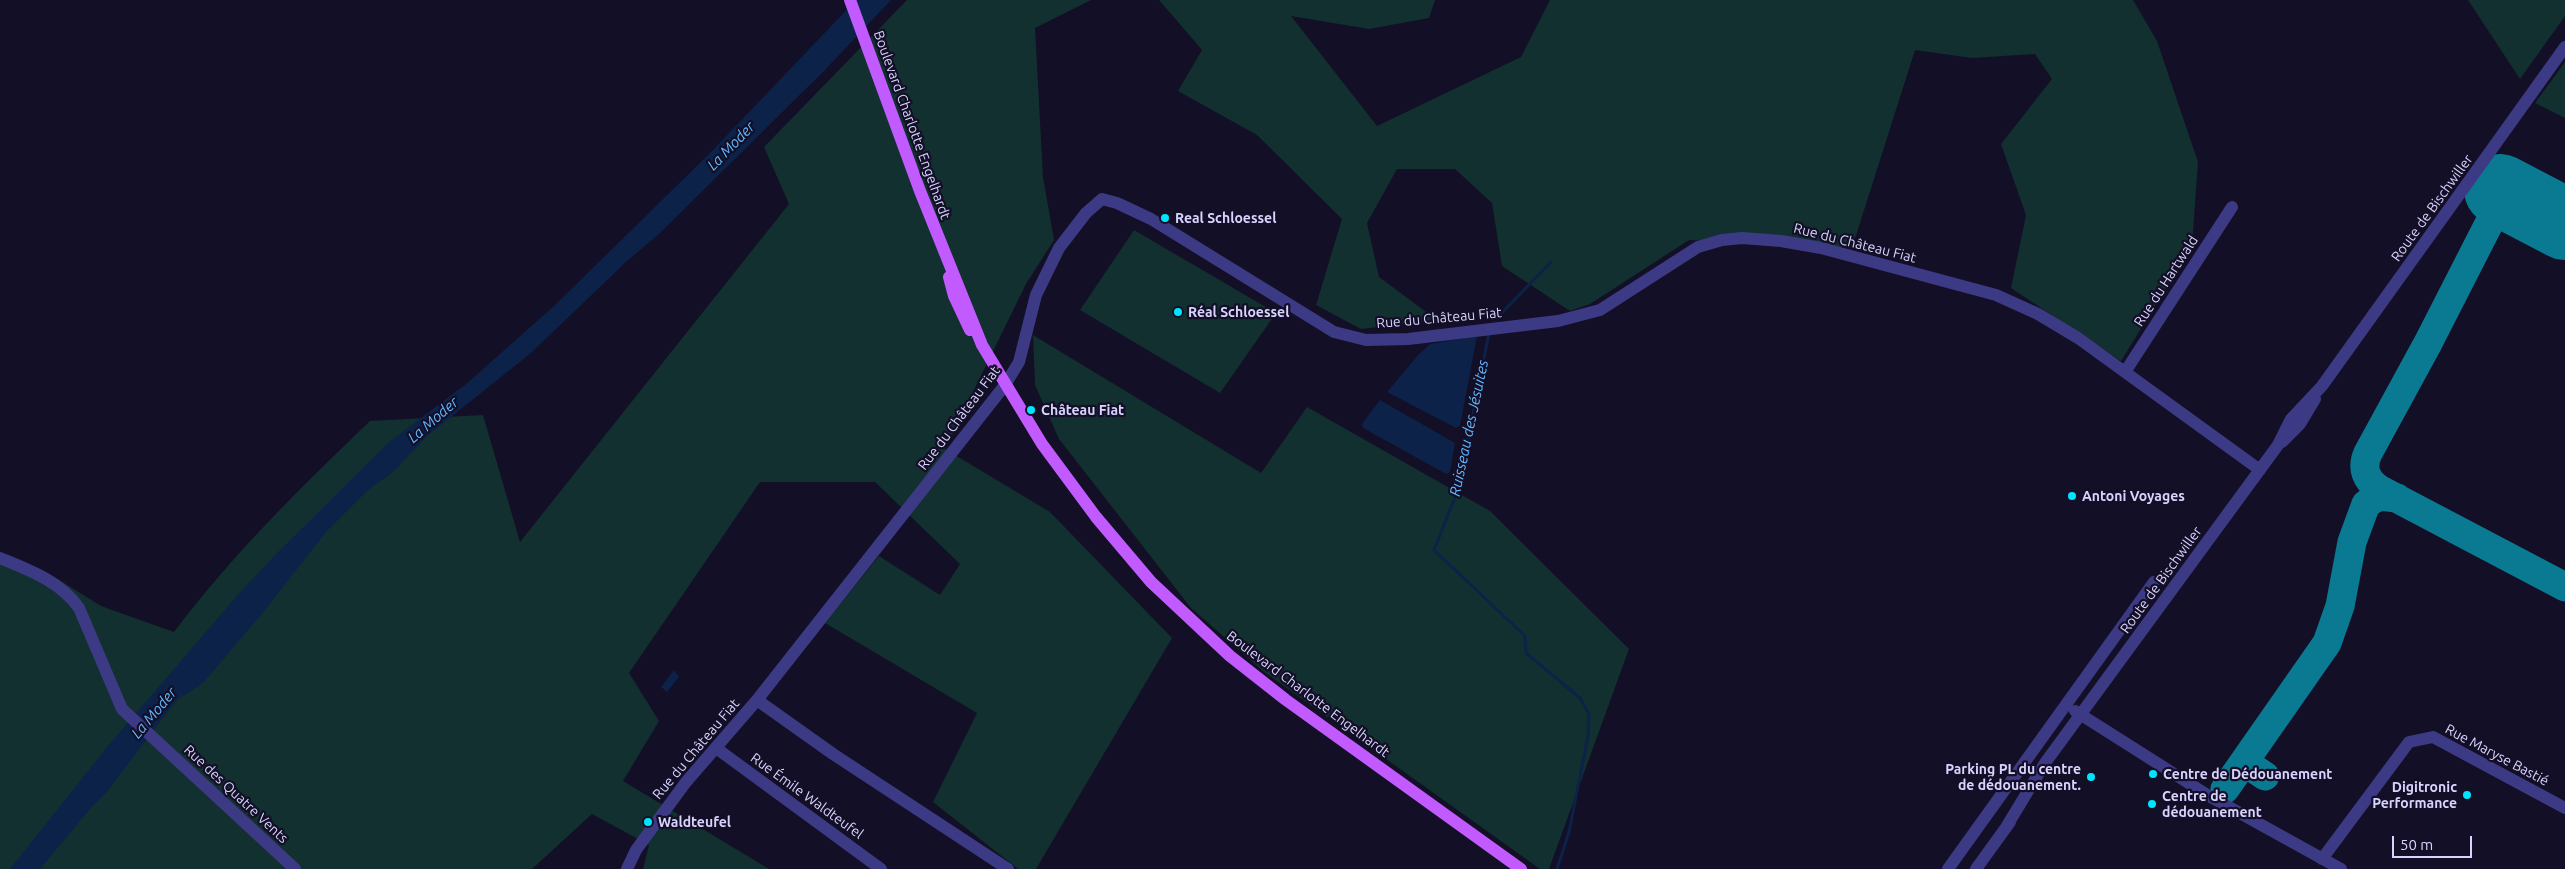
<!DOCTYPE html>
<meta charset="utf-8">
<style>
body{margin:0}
#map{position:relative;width:2565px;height:869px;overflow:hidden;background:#130f26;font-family:Ubuntu,sans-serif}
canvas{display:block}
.scale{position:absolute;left:2392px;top:836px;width:80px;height:22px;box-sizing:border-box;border:2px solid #d9d4ff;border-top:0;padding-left:6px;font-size:15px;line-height:18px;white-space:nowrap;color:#d9d4ff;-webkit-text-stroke:4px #130f26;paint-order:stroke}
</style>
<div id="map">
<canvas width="2565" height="869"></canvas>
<div class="scale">50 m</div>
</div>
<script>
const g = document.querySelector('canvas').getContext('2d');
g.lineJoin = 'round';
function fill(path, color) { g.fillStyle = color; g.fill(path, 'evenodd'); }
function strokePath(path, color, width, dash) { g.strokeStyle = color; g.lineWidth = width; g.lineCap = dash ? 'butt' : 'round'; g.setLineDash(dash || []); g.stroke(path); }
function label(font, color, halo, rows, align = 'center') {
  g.font = font + ' Ubuntu,sans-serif'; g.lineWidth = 4.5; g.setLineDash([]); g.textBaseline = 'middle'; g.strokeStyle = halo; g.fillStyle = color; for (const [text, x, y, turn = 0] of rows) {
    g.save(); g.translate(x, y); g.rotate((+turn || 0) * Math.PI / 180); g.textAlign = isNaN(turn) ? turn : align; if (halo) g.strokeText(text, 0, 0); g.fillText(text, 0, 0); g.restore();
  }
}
const green = new Path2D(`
 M907 0H1091L1035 28 1043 177 1054 240 1026 284 945 449 1050 512 1172 638 1036 869H1018L933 802 977 713 825 623 879 556 940 595 960 564 875 482H760L629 673 659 721 623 781 769 869H643L649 845 592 814 532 869H0V553L53 576 101 606 174 632C232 555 300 488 370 421L483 415 520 542 789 204 764 147Z
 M1159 0H1435L1429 18 1369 29 1291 16 1377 126 1521 57 1550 0H2133L2157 41 2198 162 2192 246 2121 361 2011 288 2026 215 2001 144 2052 79 2035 54 1972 58 1915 50 1852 248 1689 240 1590 304 1570 311 1502 266 1492 203 1455 169H1397L1367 223 1379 277 1437 320 1361 329 1316 305 1342 219 1257 135 1178 91 1202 50Z
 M2468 0H2565V16L2520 79Z
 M2565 62V118L2535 103Z
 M1134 230 1276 313 1220 393 1080 310Z
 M1033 335 1261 473 1307 407 1490 511 1629 649 1549 869H1540L1263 671 1191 608 1059 439 1035 385Z`);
const water = new Path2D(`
 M856 0H891L824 71 659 234 626 262 531 353 426 437 393 472 368 490 326 532 261 615 204 682 176 701 106 793 90 809 40 869H10L107 747 241 591 277 553 389 442 466 384 554 306 710 153Z
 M1477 336 1460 426 1456 428 1387 392 1419 354 1430 344Z
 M1380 400 1455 443 1450 472 1446 474 1363 428 1362 424Z
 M674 670 679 677 667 692 661 687Z`);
const stream = new Path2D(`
 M1496 319 1551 262
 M1489 333 1458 490 1434 550 1525 636 1526 653 1580 698 1589 714 1588 736 1569 832 1557 869`);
const taxiway = new Path2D(`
 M2525 203 2508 201 2498 206 2428 343 2368 453C2361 468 2366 480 2379 489L2565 587
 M2244 762 2265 776
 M2225 789 2327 643 2340 606 2352 542 2366 504 2379 496 2397 498`);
const runway = new Path2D(`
 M2500 190 2565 224`);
const minor = new Path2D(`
 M2125 372 2232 207
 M2282 442 2300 424 2315 399
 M0 558C29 570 60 581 79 608L122 709 295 869
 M757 700 833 754 1008 869
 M2075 711 2209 796 2341 869
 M716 748 881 869
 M2005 829 2045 763 2278 445 2291 419 2322 386 2565 47
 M2322 859 2409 742 2433 737 2565 808
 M627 869 636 850 686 782 757 700 1005 385 1019 362 1036 295 1059 248 1086 213 1102 199 1117 203 1151 219 1334 332 1366 340 1408 339 1558 321 1600 310 1698 247 1722 240 1742 238 1781 241 1821 248 1996 295 2038 314 2078 338 2260 470
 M1948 869 2154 582
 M1976 869 2010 822`);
const major = new Path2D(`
 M850 0 920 191 982 345 1042 444 1096 517 1151 582 1230 656 1286 700 1521 869
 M949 277 954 296 970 330`);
const markers = [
 [1165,218,5,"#00e5ff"],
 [1178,312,5,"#00e5ff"],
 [1031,410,5,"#00e5ff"],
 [2072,496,5,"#00e5ff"],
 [2153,774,5,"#00e5ff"],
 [2091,777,5,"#00e5ff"],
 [2467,795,5,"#00e5ff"],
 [2152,804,5,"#00e5ff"],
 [648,822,5,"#00e5ff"]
];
const streetNames = [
 ["Boulevard Charlotte Engelhardt",912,125,70],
 ["Route de Bischwiller",2432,208,-54],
 ["Rue du Château Fiat",1855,243,14],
 ["Rue du Hartwald",2166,281,-57],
 ["Rue du Château Fiat",1439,318,-5],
 ["Rue du Château Fiat",959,418,-53],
 ["Route de Bischwiller",2161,580,-54],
 ["Boulevard Charlotte Engelhardt",1308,694,37],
 ["Rue du Château Fiat",696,749,-50],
 ["Rue Maryse Bastié",2497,755,28],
 ["Rue des Quatre Vents",236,794,43],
 ["Rue Émile Waldteufel",807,796,36]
];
const poiNames = [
 ["Real Schloessel",1175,218],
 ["Réal Schloessel",1188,312],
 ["Château Fiat",1041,410],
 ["Antoni Voyages",2082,496],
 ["Parking PL du centre",2081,769,"right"],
 ["de dédouanement.",2081,785,"right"],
 ["Centre de Dédouanement",2163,774],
 ["Digitronic",2457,787,"right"],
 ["Performance",2457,803,"right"],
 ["Centre de",2162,796],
 ["dédouanement",2162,812],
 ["Waldteufel",658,822]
];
const waterNames = [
 ["La Moder",731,146,-46],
 ["La Moder",433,420,-41],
 ["Ruisseau des Jésuites",1469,428,-78],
 ["La Moder",154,713,-50]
];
fill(green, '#12302f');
fill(water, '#0c2248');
strokePath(stream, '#0c2248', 3);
strokePath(taxiway, '#0a7a92', 29);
strokePath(runway, '#0a7a92', 72);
strokePath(minor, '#3d3a85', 12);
strokePath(major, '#c25bff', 12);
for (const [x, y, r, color] of markers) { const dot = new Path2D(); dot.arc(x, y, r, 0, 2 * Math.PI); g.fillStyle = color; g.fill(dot); strokePath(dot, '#130f26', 2); }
label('14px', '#d9d4ff', '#130f26', streetNames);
label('bold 14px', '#d9d4ff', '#130f26', poiNames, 'left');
label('italic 15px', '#62b6ff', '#130f26', waterNames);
</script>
